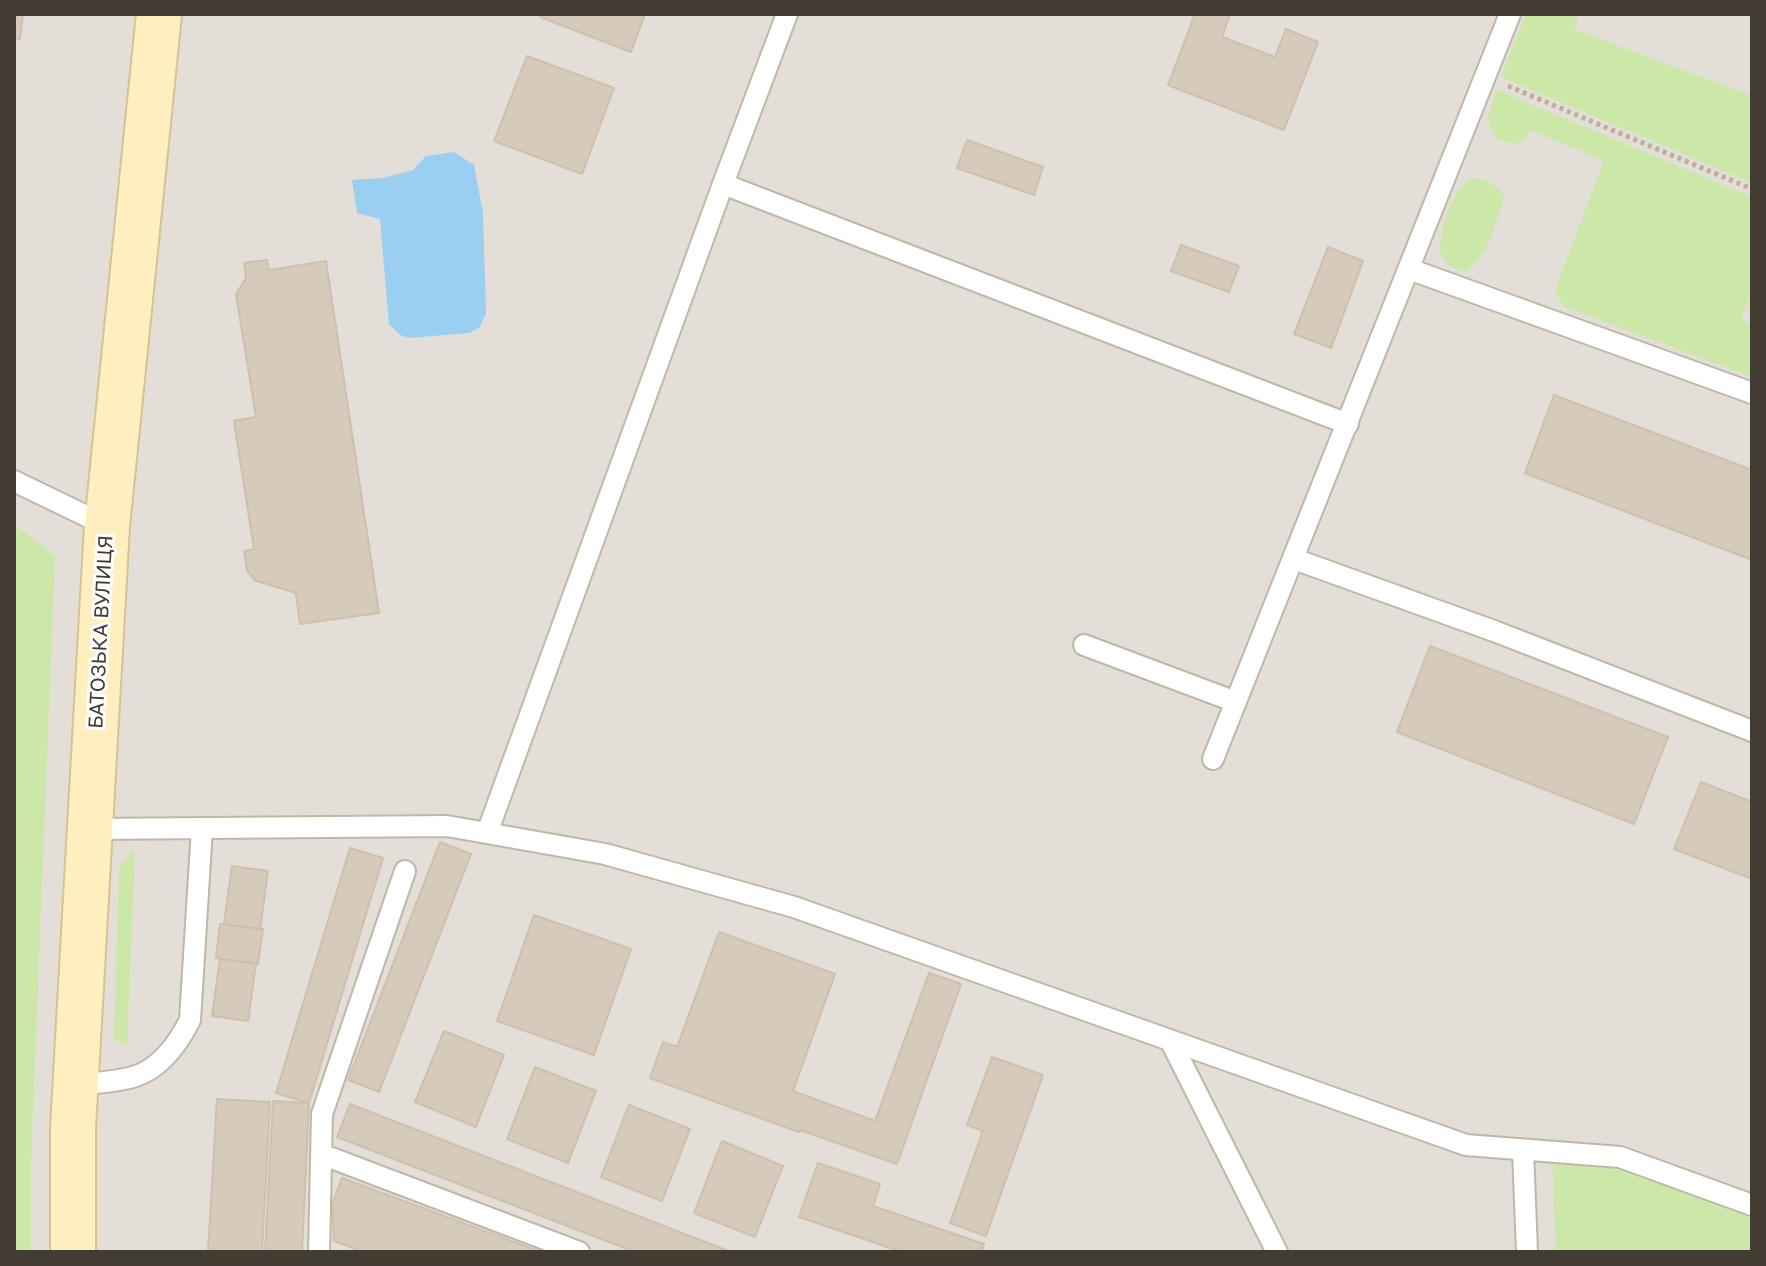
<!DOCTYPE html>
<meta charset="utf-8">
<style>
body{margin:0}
#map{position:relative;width:1766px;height:1266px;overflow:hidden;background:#f2ede2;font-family:"Golos Text",sans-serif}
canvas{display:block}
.frame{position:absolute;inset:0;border:16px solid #433c32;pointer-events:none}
</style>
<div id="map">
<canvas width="1766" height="1266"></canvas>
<div class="frame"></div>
</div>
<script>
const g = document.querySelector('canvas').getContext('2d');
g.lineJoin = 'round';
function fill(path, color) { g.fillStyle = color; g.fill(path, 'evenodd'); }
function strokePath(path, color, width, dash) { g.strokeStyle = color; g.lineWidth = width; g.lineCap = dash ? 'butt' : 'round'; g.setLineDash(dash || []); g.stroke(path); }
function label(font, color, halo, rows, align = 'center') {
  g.font = font + ' "Golos Text",sans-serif'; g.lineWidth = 6; g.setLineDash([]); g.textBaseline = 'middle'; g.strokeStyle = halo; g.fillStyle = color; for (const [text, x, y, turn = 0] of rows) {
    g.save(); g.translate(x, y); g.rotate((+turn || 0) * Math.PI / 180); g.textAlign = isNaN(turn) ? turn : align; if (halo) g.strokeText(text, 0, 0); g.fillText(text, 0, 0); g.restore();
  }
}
const industrial = new Path2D(`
 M14 14H1752V1252H14Z`);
const green = new Path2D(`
 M1526 14H1579L1574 29 1752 96V183L1501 77Z
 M1497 90 1752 197V293L1740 320 1752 325V377L1565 307 1558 297 1555 290 1604 161 1531 130C1520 149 1517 144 1497 139L1487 119Z
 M1471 178C1485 179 1495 183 1504 195 1498 218 1486 265 1461 272L1446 263C1442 257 1440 252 1440 244 1441 227 1455 185 1471 178Z
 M14 524 55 556 31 1161V1252H14Z
 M135 849 127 1046 114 1038 119 868Z
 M1552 1152 1620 1157 1724 1195 1752 1221V1252H1556Z`);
const water = new Path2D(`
 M454 152 474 165 483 213 486 313 480 327 469 333 409 338 400 335 389 324 380 219 357 213 352 180 383 178 413 170 426 156Z`);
const building = new Path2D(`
 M14 14H23L20 39 14 38Z
 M541 14H645L631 52 540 17Z
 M1195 14H1230L1222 37 1275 57 1286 29 1318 42 1284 130 1168 85Z
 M527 56 614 88 582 174 494 141Z
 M967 140 1043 167 1034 195 957 168Z
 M1181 245 1239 266 1229 292 1171 271Z
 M1328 247 1363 261 1331 348 1294 334Z
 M267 260 269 270 326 261 379 613 300 624 296 593 254 580 247 570 244 551 254 549 234 421 256 417 236 294 246 278 244 263Z
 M1554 395 1752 470V560L1525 473Z
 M1430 646 1668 737 1634 824 1397 732Z
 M1701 782 1752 802V879L1674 849Z
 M440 842 471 854 379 1092 348 1080Z
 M350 848 383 858 309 1103 276 1093Z
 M232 866 268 871 260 929 224 924Z
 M534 915 631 949 594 1055 497 1021Z
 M220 924 263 929 258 964 216 958Z
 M719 932 835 974 793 1091 875 1121 929 973 961 984 897 1164 800 1130 799 1132 650 1078 663 1042 677 1047Z
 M220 959 256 963 248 1021 212 1016Z
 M444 1031 504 1055 476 1127 415 1102Z
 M992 1057 1043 1075 986 1236 950 1223 983 1131 967 1125Z
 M535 1067 596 1091 568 1163 507 1139Z
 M217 1099 270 1102 262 1252H208Z
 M273 1101 309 1103 302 1252H265Z
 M350 1104 731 1252H635L337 1137Z
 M629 1105 690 1129 662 1201 601 1177Z
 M722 1141 783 1166 755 1237 694 1213Z
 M818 1163 880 1184 873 1206 984 1244 982 1252H902L799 1217Z
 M342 1178 541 1252H364L334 1241 332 1205Z`);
const path = new Path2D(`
 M1508 86 1752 189`);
const lane = new Path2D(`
 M723 184 1348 424
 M1409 269 1752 393
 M14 481 107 526
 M1294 559 1494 631 1752 731
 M1084 645 1236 702
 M1213 759 1510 14
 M90 829 447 826 605 854 794 907 1466 1145 1620 1157 1752 1205
 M487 833 723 184 787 14
 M1170 1040 1277 1252
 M75 1085C94 1083 115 1082 133 1077 160 1069 178 1044 190 1020L202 828
 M1523 1150 1527 1252
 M321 1154 579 1252
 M319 1252 322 1114 405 871`);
const secondary = new Path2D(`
 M73 1252V1128L107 526 159 14`);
const streetNames = [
 ["БАТОЗЬКА ВУЛИЦЯ",101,632,-87]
];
fill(industrial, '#e3ded7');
fill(green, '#cce8a8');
fill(water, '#9bcff2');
fill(building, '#d6cbba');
strokePath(building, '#cec0aa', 2);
strokePath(lane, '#c0b7a7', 24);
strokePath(secondary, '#d7c392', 48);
strokePath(path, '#bfb095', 5, [4, 4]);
strokePath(lane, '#fff', 20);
strokePath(secondary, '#ffefbe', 44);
label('20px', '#433c32', '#fff', streetNames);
</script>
